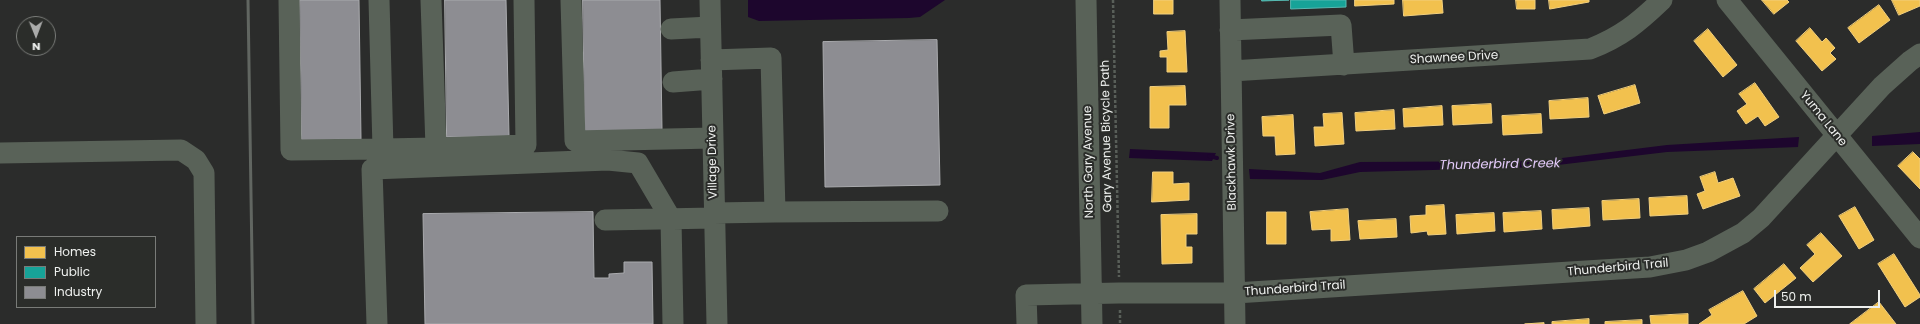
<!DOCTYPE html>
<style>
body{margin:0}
#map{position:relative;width:1920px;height:324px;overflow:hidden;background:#2b2c2b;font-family:Poppins,sans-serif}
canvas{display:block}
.legend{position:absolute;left:16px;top:236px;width:140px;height:72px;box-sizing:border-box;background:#2b2d2a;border:1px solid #797b78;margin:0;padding:5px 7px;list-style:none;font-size:12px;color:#eef0ee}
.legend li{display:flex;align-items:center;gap:8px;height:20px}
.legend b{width:20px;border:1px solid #797b78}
.north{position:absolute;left:16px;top:16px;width:40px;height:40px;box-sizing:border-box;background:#2b2d2a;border:1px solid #797b78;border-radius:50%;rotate:179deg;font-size:11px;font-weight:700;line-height:16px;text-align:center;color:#eef0ee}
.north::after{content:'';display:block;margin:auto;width:14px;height:18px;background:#aaabaa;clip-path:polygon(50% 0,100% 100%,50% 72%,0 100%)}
.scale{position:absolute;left:1774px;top:290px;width:106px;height:18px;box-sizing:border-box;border:2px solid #eef0ee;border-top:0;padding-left:5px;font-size:12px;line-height:14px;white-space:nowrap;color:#eef0ee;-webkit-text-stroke:3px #2b2d2a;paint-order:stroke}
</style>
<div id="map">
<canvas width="1920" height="324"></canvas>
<ul class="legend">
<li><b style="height:11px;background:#f2c14e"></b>Homes</li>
<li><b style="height:11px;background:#17a398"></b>Public</li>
<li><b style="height:11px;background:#8d8d92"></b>Industry</li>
</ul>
<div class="north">N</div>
<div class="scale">50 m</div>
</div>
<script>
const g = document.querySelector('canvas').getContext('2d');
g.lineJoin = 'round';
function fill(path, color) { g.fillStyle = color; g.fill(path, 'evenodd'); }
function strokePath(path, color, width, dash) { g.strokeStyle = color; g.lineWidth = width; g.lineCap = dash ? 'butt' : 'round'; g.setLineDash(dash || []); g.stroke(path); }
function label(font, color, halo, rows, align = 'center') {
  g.font = font + ' Poppins,sans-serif'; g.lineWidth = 4; g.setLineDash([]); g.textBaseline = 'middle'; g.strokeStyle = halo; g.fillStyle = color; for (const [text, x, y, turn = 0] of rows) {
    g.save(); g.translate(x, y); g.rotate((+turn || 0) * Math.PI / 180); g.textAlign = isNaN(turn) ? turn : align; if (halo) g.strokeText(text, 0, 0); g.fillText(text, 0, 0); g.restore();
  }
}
const water = new Path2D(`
 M748 0H945L920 17 909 18 759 21 748 17Z
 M1920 132V144L1872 146V136Z
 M1799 137 1798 147 1667 152 1541 167 1360 172 1322 180 1250 179 1249 169 1320 173 1360 162 1538 161 1667 145Z
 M1130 149 1216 153 1212 161 1129 158Z`);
const homes = new Path2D(`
 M1154 0H1173V14H1154Z
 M1355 0H1394V4L1355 6Z
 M1403 0H1442L1443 13 1404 16Z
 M1516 0H1535V9H1517Z
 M1549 0H1589V2L1550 9Z
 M1762 0H1787L1789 2 1774 14Z
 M1892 0H1920V6L1899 15Z
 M1879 5 1890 20 1859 43 1848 28Z
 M1810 28 1822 42 1826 38 1835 48 1830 53 1836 59 1822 71 1796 41Z
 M1708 29 1737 65 1723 77 1694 41Z
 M1185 31 1187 72H1167V57H1160V51L1168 50 1167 32Z
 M1755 83 1779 117 1765 126 1758 116 1746 124 1737 111 1747 104 1739 94Z
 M1635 85 1640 103 1604 114 1598 96Z
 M1185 86 1186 105H1169V128H1150V87Z
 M1588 98 1589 117 1550 119 1549 101Z
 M1491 104 1492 123 1453 125 1452 106Z
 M1442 106 1443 125 1404 127 1403 109Z
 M1394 110 1395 129 1356 131 1355 113Z
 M1342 113 1344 144 1315 146 1314 127H1324L1323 114Z
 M1541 114 1542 133 1503 135 1502 116Z
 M1293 115 1295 154 1276 155 1275 136H1263L1262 117Z
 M1913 152 1920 159V189L1898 166Z
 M1153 172H1173V184L1189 183V200L1152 202Z
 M1715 172 1718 183 1733 178 1740 196 1703 209 1697 194 1705 191 1700 177Z
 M1687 196 1688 214 1650 216 1649 198Z
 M1639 199 1640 218 1603 220 1602 201Z
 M1444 205 1446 234 1428 235 1427 231 1411 233 1410 216 1426 215V206Z
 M1855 207 1874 240 1859 249 1839 216Z
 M1589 208 1590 226 1553 229 1552 210Z
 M1348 209 1350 240 1331 241V229L1312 230 1310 212Z
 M1541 211 1542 229 1504 232 1503 213Z
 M1267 212H1286V244H1267Z
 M1494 213 1495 231 1457 234 1456 215Z
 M1197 214V234H1186V247H1192V263L1162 264 1161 215Z
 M1396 219 1397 237 1360 239 1358 221Z
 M1821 233 1842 256 1813 282 1800 268 1815 254 1807 245Z
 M1894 254 1920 295V297L1905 307 1878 264Z
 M1784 264 1796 278 1765 303 1754 289Z
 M1743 291 1757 316 1744 324H1699L1712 315 1709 310Z
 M1879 302 1896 324H1850Z
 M1688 314V324H1651L1650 316Z
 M1589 319V324H1552V322Z
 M1642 320V324H1605V322Z
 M1544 323V324H1525Z`);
const public = new Path2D(`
 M1262 0H1289L1262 1Z
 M1291 0H1346V7L1291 9Z`);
const industry = new Path2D(`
 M300 0H359L361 139 302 140Z
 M445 0H506L509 136 447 137Z
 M583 0H660L662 130 585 132Z
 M937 40 940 185 825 187 823 42Z
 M593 212 594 278H609V274L624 273V262H652L653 324H425L423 214Z`);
const stream = new Path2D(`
 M1209 156 1217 158`);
const path = new Path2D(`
 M1113 0 1119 277
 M1120 310V324`);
const minor = new Path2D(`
 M289 0 291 150 383 149
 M379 0 383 149 436 148 431 0
 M571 0 575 141 713 138
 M710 0 717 324
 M1086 0 1092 324
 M1230 0 1235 324
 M1727 0 1920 238
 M671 29 710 27
 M1230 30 1341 25 1344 65
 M711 60 771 58 775 212 938 211
 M1231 71 1590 49C1621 37 1638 23 1662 0
 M673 82 712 79
 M436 148 526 145 524 0
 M0 153 181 150 196 160 204 173 206 324
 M714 213 775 212
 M605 220 714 218
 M377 324 372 169 608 160 638 163 671 219 673 324
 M1027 324 1026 295 1119 293H1235L1650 267 1686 260 1708 252 1743 233 1761 218 1882 86 1910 61 1920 54`);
const rail = new Path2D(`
 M248 0 253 324`);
const streetNames = [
 ["Shawnee Drive",1454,58,-3],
 ["Yuma Lane",1823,119,51],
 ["Gary Avenue Bicycle Path",1107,136,-91],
 ["Village Drive",713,162,-91],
 ["North Gary Avenue",1089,162,-91],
 ["Blackhawk Drive",1232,162,-91],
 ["Thunderbird Trail",1618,268,-5],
 ["Thunderbird Trail",1295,289,-4]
];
const waterNames = [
 ["Thunderbird Creek",1500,165,-1]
];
fill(water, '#1d062d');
fill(homes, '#f2c14e');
strokePath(homes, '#f1cf7e', 1);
fill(public, '#17a398');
strokePath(public, '#58bab2', 1);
fill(industry, '#8d8d92');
strokePath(industry, '#aaabae', 1);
strokePath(stream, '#1d062d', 4);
strokePath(path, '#595f59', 2.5, [3, 2]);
strokePath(minor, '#596258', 21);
strokePath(rail, '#616661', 3);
label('12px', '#eef0ee', '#2b2d2a', streetNames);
label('italic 13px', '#e3caf9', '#2b2d2a', waterNames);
</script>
